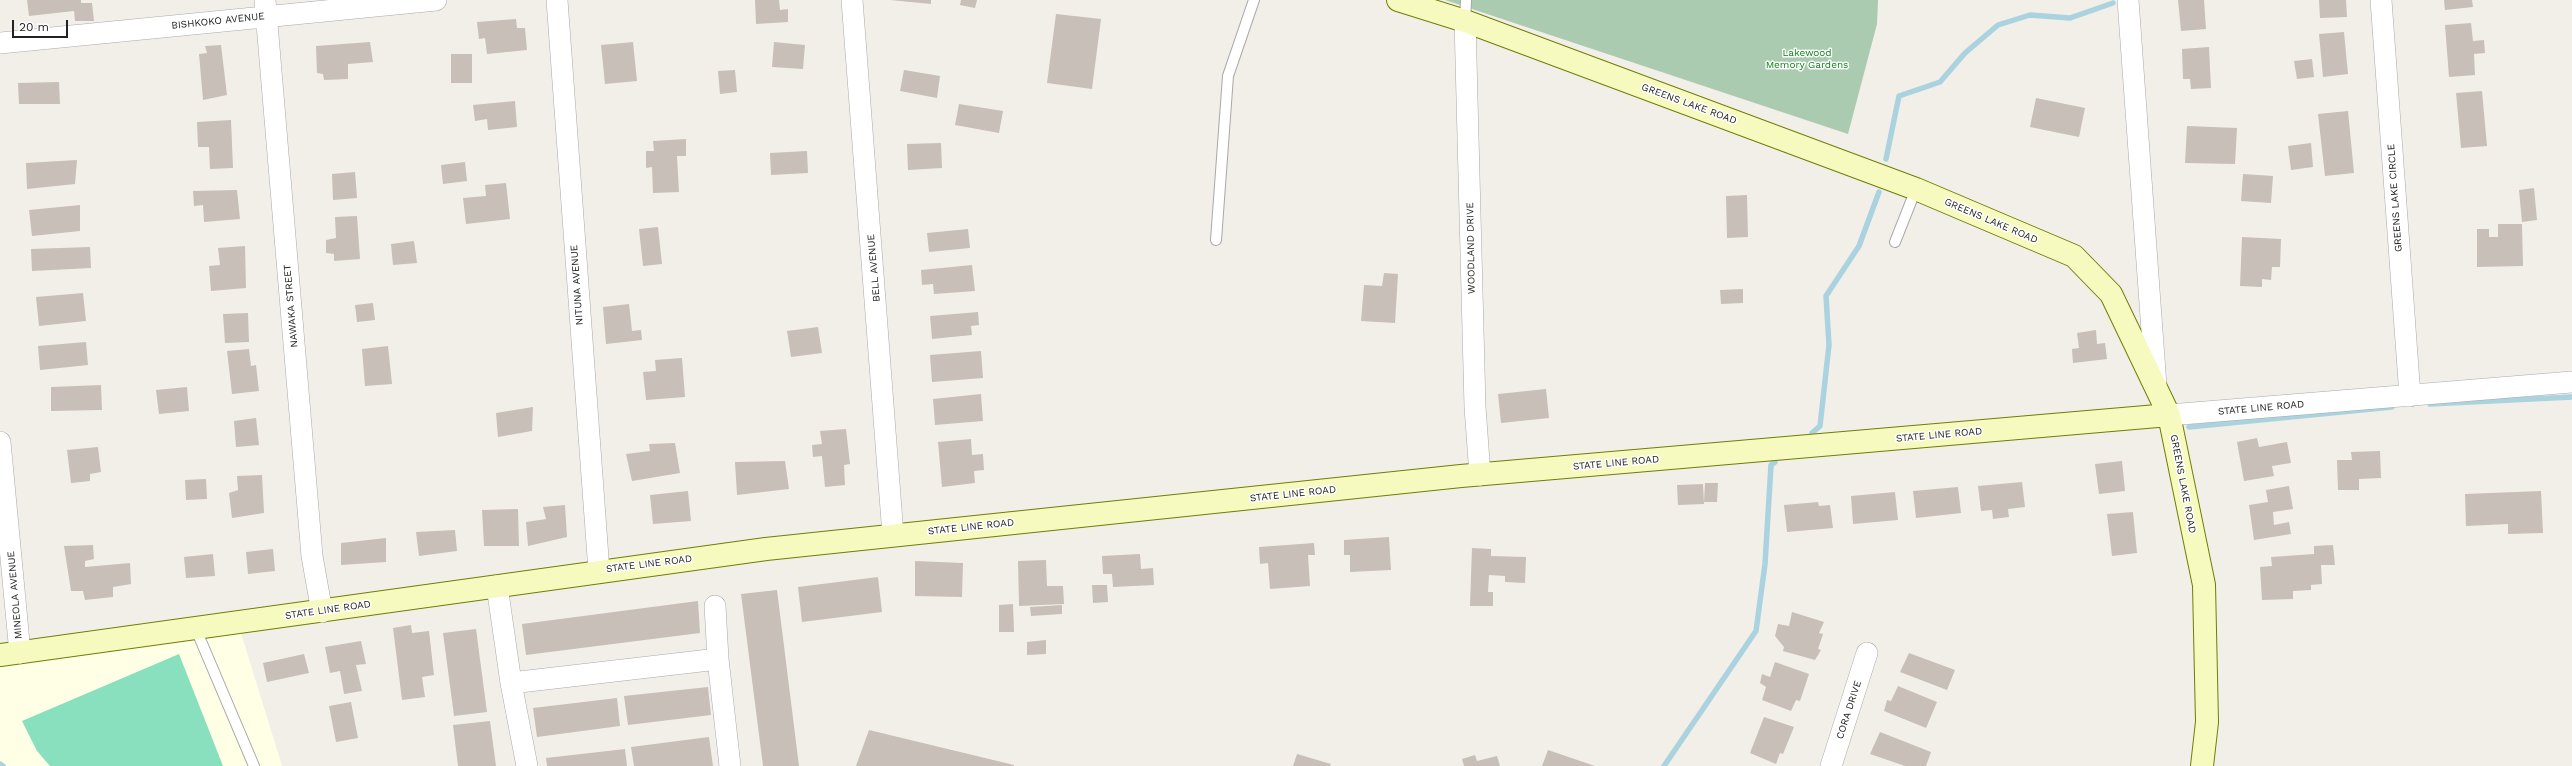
<!DOCTYPE html>
<style>
body{margin:0}
#map{position:relative;width:2572px;height:766px;overflow:hidden;background:#f2efe9;font-family:"Work Sans",sans-serif}
canvas{display:block}
.scale{position:absolute;left:12px;top:20px;width:56px;height:18px;box-sizing:border-box;border:2px solid #222;border-top:0;padding-left:5px;font-size:12px;line-height:14px;white-space:nowrap;color:#222;-webkit-text-stroke:3px #fff;paint-order:stroke}
</style>
<div id="map">
<canvas width="2572" height="766"></canvas>
<div class="scale">20 m</div>
</div>
<script>
const g = document.querySelector('canvas').getContext('2d');
g.lineJoin = 'round';
function fill(path, color) { g.fillStyle = color; g.fill(path, 'evenodd'); }
function strokePath(path, color, width, dash) { g.strokeStyle = color; g.lineWidth = width; g.lineCap = dash ? 'butt' : 'round'; g.setLineDash(dash || []); g.stroke(path); }
function label(font, color, halo, rows, align = 'center') {
  g.font = font + ' "Work Sans",sans-serif'; g.lineWidth = 3; g.setLineDash([]); g.textBaseline = 'middle'; g.strokeStyle = halo; g.fillStyle = color; for (const [text, x, y, turn = 0] of rows) {
    g.save(); g.translate(x, y); g.rotate((+turn || 0) * Math.PI / 180); g.textAlign = isNaN(turn) ? turn : align; if (halo) g.strokeText(text, 0, 0); g.fillText(text, 0, 0); g.restore();
  }
}
const education = new Path2D(`
 M240 630 282 766H0V665Z`);
const cemetery = new Path2D(`
 M1445 0H1878L1877 24 1848 134Z`);
const pitch = new Path2D(`
 M179 654 223 766H50L37 751 22 721Z`);
const stream = new Path2D(`
 M1886 159 1899 96 1940 82 1965 53 1998 25 2030 15 2070 18 2113 3
 M2430 404 2572 397
 M2189 427 2392 407
 M1812 433 1820 426 1829 345 1826 296 1859 246 1879 192
 M0 764 3 766
 M1664 766 1756 631 1765 564 1771 465 1775 462`);
const building = new Path2D(`
 M27 0H81V3H92L94 21H75L74 11 29 16Z
 M755 0H779L780 10 788 9V22L756 24Z
 M890 0H931V4Z
 M961 0H977L975 8 960 5Z
 M2178 0H2204L2206 29 2181 31Z
 M2319 0H2346L2347 17 2320 18Z
 M2444 0H2472L2473 7 2445 10Z
 M1056 14 1101 19 1092 89 1047 83Z
 M516 19 517 28H525L527 50 487 54 485 38 479 39 477 22Z
 M2471 23 2473 41 2484 40 2485 53 2474 54 2475 75 2449 77 2445 25Z
 M2344 32 2348 74 2323 77 2319 34Z
 M370 42 373 62 348 64V79L324 80 323 74 317 73 316 46Z
 M633 42 637 81 605 84 601 45Z
 M774 42 805 45 803 69 772 67Z
 M221 45 227 95 203 100 199 54 207 53 205 46Z
 M2209 47 2211 88 2191 89 2190 79H2183L2182 49Z
 M451 54H472V83H451Z
 M2312 59 2314 77 2297 79 2294 61Z
 M735 70 737 92 720 94 718 71Z
 M904 70 940 76 937 98 900 91Z
 M59 82 60 104H19L18 83Z
 M2482 91 2487 146 2461 148 2456 93Z
 M2036 98 2085 108 2079 137 2030 127Z
 M515 101 517 127 488 130 487 119 475 121 473 105Z
 M959 104 1003 111 999 133 955 125Z
 M2348 111 2354 173 2325 176 2318 114Z
 M231 120 233 168 210 169 209 147H198L197 122Z
 M2187 126 2237 128 2235 164 2185 163Z
 M686 139V156H677L679 192 653 193 652 167 646 168V151H654L653 141Z
 M941 143 942 168 908 170 907 144Z
 M2311 143 2313 167 2291 170 2288 146Z
 M807 151 808 173 771 175 770 153Z
 M77 160 75 184 27 189 26 163Z
 M465 162 467 181 443 184 441 165Z
 M355 172 357 198 333 200 332 174Z
 M2243 174 2273 176 2271 203 2241 201Z
 M506 183 510 219 466 224 463 198 486 196 485 185Z
 M2534 188 2537 220 2522 222 2519 190Z
 M237 190 240 219 204 222 203 205 194 206 193 191Z
 M1747 195 1748 237 1727 238 1726 196Z
 M80 205V231L32 236 29 210Z
 M357 216 360 259 334 261V254L326 253V240L336 238 335 217Z
 M2498 224H2522L2523 266 2477 267V229H2489V237H2498Z
 M658 227 662 264 643 266 639 229Z
 M968 229 970 248 929 252 927 233Z
 M2242 237 2281 239 2280 267H2272L2271 280 2262 279V287L2240 286Z
 M414 241 417 263 393 265 391 244Z
 M245 246 246 288 211 291 209 266 220 265 218 248Z
 M90 247 91 268 32 271 31 249Z
 M972 265 975 291 934 294 933 284 922 285 921 270Z
 M1384 273 1398 274 1395 323 1361 321 1364 285 1382 286Z
 M1743 289V303L1721 304 1720 290Z
 M83 293 86 321 39 326 36 297Z
 M373 303 375 320 357 322 355 305Z
 M629 304 632 331 641 330 642 340 606 344 603 307Z
 M978 312 979 325 971 326 972 335 932 339 930 316Z
 M248 313 249 342 225 343 223 314Z
 M818 327 822 353 791 357 787 331Z
 M2096 330 2097 344 2105 343 2107 359 2073 363 2072 349 2079 348 2077 333Z
 M86 342 88 365 40 370 38 346Z
 M388 346 392 384 365 386 362 349Z
 M249 349 251 366 256 365 259 391 232 394 227 351Z
 M981 351 983 378 932 382 930 355Z
 M682 358 685 397 646 400 643 372 656 371 655 360Z
 M101 385 102 410 51 411V387Z
 M187 387 189 411 159 414 156 390Z
 M1546 389 1549 418 1501 423 1498 394Z
 M981 394 983 421 935 425 933 399Z
 M533 407 532 431 498 437 496 413Z
 M256 418 259 445 236 447 234 421Z
 M846 429 850 464 844 465 845 485 825 487 822 456 813 457 812 445 822 444 820 431Z
 M2257 438 2259 447 2287 442 2291 463 2272 466 2274 476 2244 481 2237 442Z
 M971 439 972 455 983 454 984 470 974 471 975 483 942 487 938 442Z
 M675 443 680 473 632 481 626 454 650 451 649 444Z
 M98 447 101 472 90 474V481L71 483 67 450Z
 M2380 451 2381 478 2359 479V490H2338L2337 460H2352L2351 452Z
 M785 461 789 489 737 495 735 462Z
 M2122 461 2125 491 2099 494 2095 464Z
 M262 475 264 513 232 518 229 493 238 490 237 476Z
 M206 479 207 499 186 500 185 480Z
 M2022 482 2025 507 2008 509 2009 517 1993 519 1992 510 1981 511 1978 486Z
 M1705 483H1718L1717 502H1704Z
 M1703 484 1704 504 1678 505 1677 485Z
 M2289 486 2293 509 2273 512 2274 525 2289 522 2291 534 2254 540 2249 505 2268 502 2266 490Z
 M1958 487 1961 513 1916 518 1913 491Z
 M688 491 691 521 653 524 650 495Z
 M2541 491 2543 533 2508 534V524L2466 526 2465 494Z
 M1895 492 1898 520 1853 524 1851 496Z
 M1818 502 1819 506 1830 505 1833 528 1787 532 1784 505Z
 M565 505 567 537 528 546 526 522 546 519 543 507Z
 M518 509 519 546H484L482 510Z
 M2133 512 2137 553 2112 556 2107 514Z
 M455 530 457 551 419 556 416 532Z
 M1389 537 1391 570 1350 572V555H1344V540Z
 M386 538V562L341 565V543Z
 M1314 543 1315 555H1308L1310 586 1270 589 1268 563 1260 564 1259 547Z
 M93 545 94 559 85 561V567L130 563 131 584 113 587V597L85 600 83 591H71L64 546Z
 M2333 545 2335 565H2321L2322 584 2311 585V590L2293 591V599L2262 600 2260 567 2272 566 2271 557 2314 554V546Z
 M1472 548 1491 549V556L1526 557 1525 583 1505 582V576L1489 575 1488 592H1493V606H1470Z
 M273 549 275 571 248 574 246 552Z
 M213 554 215 576 186 578 184 557Z
 M1140 554 1141 569 1153 568 1154 585 1113 587 1112 574H1103L1102 556Z
 M1046 560 1047 586H1063L1064 604 1019 606 1018 561Z
 M915 561 963 563 962 597 915 596Z
 M878 577 882 612 802 622 798 587Z
 M1092 585H1107L1108 602 1093 603Z
 M777 590 799 766H763L741 594Z
 M698 601 700 633 526 655 522 624Z
 M1013 604 1014 632H999V605Z
 M1062 605V614L1031 616 1030 607Z
 M1792 612 1824 622 1819 633 1823 634 1818 649 1821 650 1815 660 1783 651 1784 647 1775 636 1778 624 1789 626Z
 M411 625 412 633 429 631 434 675 422 677 425 697 402 700 393 628Z
 M476 629 487 712 454 716 443 633Z
 M1046 640V654L1027 655V642Z
 M361 641 366 664 356 665 362 691 344 694 340 671 330 673 325 647Z
 M1909 653 1955 670 1947 690 1900 672Z
 M304 654 309 673 267 682 263 663Z
 M1775 662 1809 674 1800 701 1796 700 1791 711 1762 700 1766 687 1760 683 1762 674 1770 677Z
 M1898 686 1937 702 1926 728 1884 711 1887 700 1891 701Z
 M708 687 711 715 628 725 624 696Z
 M617 698 620 726 537 737 533 708Z
 M351 702 358 738 336 742 329 706Z
 M1764 717 1794 727 1783 754 1780 753 1776 764 1750 753Z
 M490 721 496 766H458L453 725Z
 M869 730 1014 765V766H856Z
 M1880 732 1931 752 1926 766H1905L1870 754Z
 M709 737 713 766H634L631 747Z
 M625 749 627 766H547L546 758Z
 M1548 750 1595 766H1542Z
 M1297 754 1331 764 1330 766H1293Z
 M1475 755 1477 761 1497 756 1500 766H1464L1462 759Z`);
const lane = new Path2D(`
 M1465 21 1466 0
 M1216 240 1228 76 1254 0
 M1895 242 1916 189
 M195 627 254 766`);
const street = new Path2D(`
 M265 0 312 556 322 612
 M557 0 599 571
 M852 0 893 535
 M2128 0 2156 386
 M2381 0 2410 396
 M1465 21 1475 407 1480 475
 M0 43 436 0
 M2169 415 2572 382
 M0 442 20 653
 M497 586 511 683
 M715 606 718 659 730 766
 M527 766 511 683 718 659
 M1831 766 1867 653`);
const secondary = new Path2D(`
 M1398 0 1465 21 1916 189 2074 256 2111 294 2169 415 2204 585 2207 722 2202 766
 M0 655 766 549 1461 476 2169 415`);
const streetNames = [
 ["BISHKOKO AVENUE",218,21,-6],
 ["GREENS LAKE ROAD",1689,104,20],
 ["GREENS LAKE CIRCLE",2395,198,-94],
 ["GREENS LAKE ROAD",1991,221,23],
 ["WOODLAND DRIVE",1471,248,-91],
 ["BELL AVENUE",874,268,-95],
 ["NITUNA AVENUE",577,285,-94],
 ["NAWAKA STREET",291,306,-95],
 ["STATE LINE ROAD",2261,408,-5],
 ["STATE LINE ROAD",1939,435,-5],
 ["STATE LINE ROAD",1616,463,-5],
 ["GREENS LAKE ROAD",2183,484,79],
 ["STATE LINE ROAD",1293,494,-6],
 ["STATE LINE ROAD",971,527,-6],
 ["STATE LINE ROAD",649,564,-7],
 ["MINEOLA AVENUE",15,595,-95],
 ["STATE LINE ROAD",328,610,-8],
 ["CORA DRIVE",1849,710,-72]
];
const parkNames = [
 ["Lakewood",1807,53],
 ["Memory Gardens",1807,65]
];
fill(education, '#ffffe5');
fill(cemetery, '#aacbaf');
fill(pitch, '#88e0be');
strokePath(stream, '#aad3df', 5.5);
fill(building, '#c7bfb8');
strokePath(lane, '#a9a9a9', 12);
strokePath(street, '#a9a9a9', 22);
strokePath(secondary, '#707d05', 24);
strokePath(lane, '#fff', 10);
strokePath(street, '#fff', 21);
strokePath(secondary, '#f7fabf', 22);
label('10px', '#222', '#fff', streetNames);
label('10px', '#0c8416', '#fff', parkNames);
</script>
